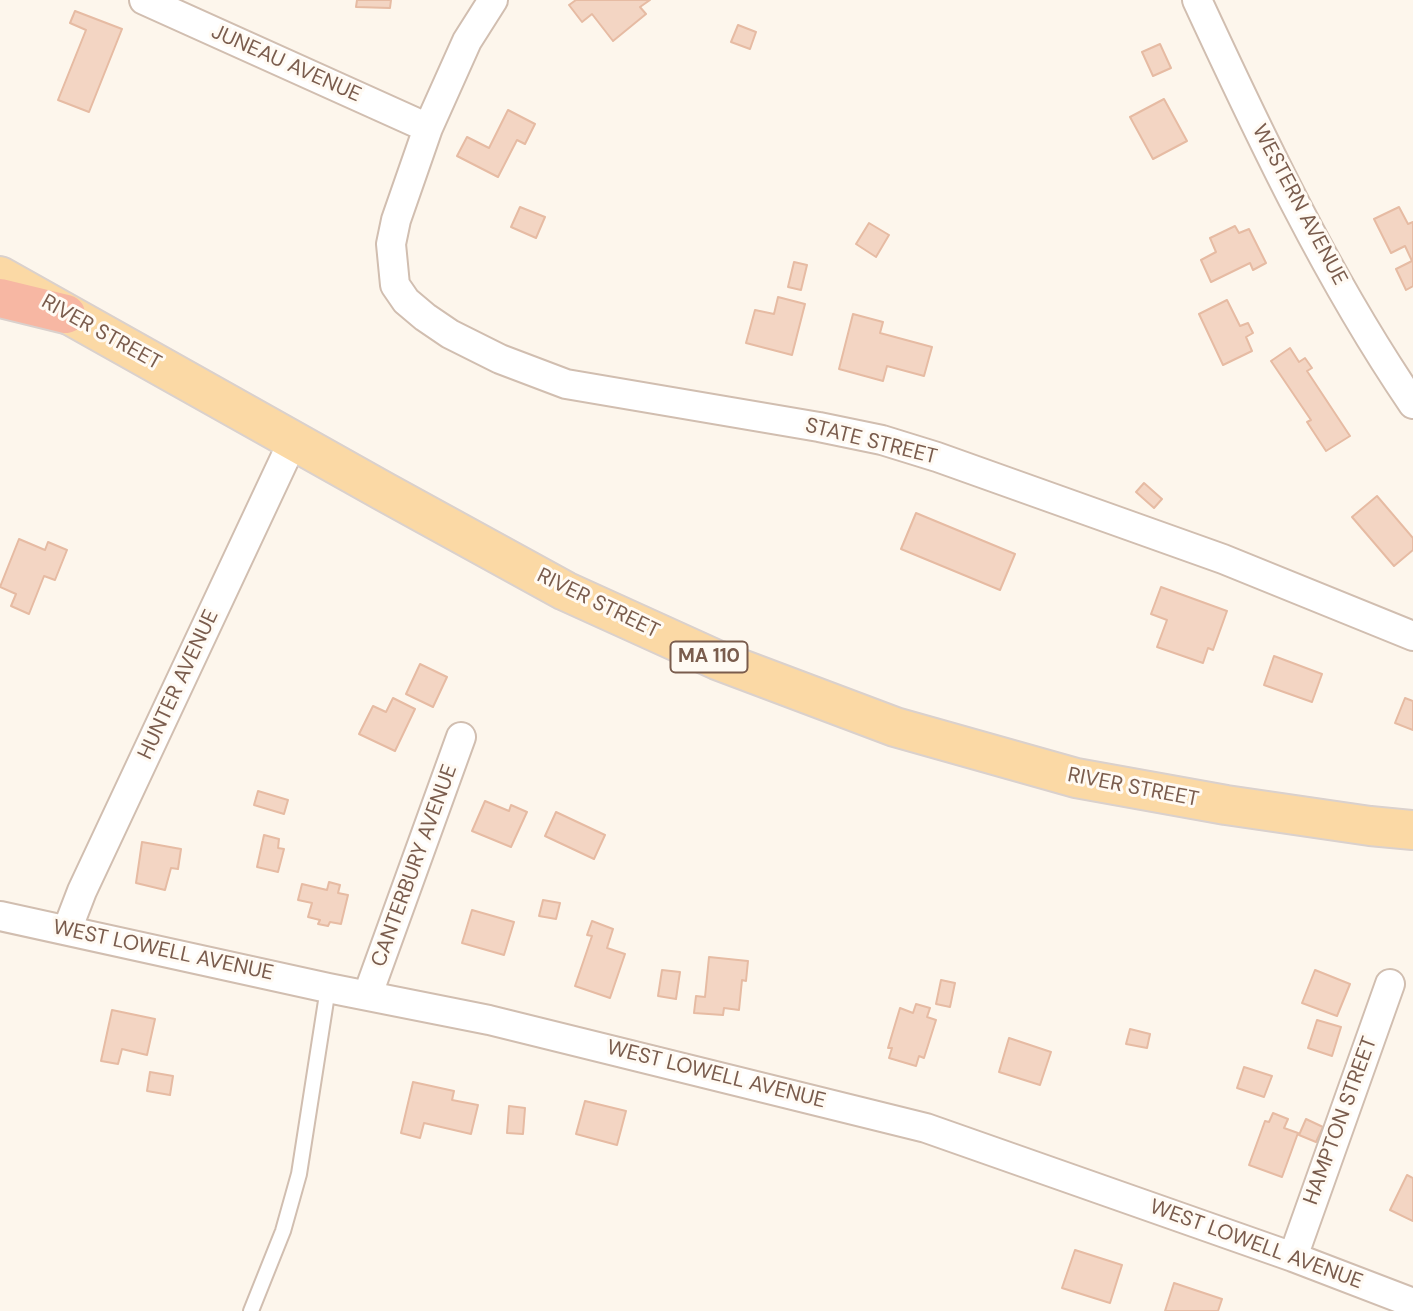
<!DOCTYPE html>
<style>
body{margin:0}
canvas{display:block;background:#fdf6ec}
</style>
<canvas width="1413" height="1311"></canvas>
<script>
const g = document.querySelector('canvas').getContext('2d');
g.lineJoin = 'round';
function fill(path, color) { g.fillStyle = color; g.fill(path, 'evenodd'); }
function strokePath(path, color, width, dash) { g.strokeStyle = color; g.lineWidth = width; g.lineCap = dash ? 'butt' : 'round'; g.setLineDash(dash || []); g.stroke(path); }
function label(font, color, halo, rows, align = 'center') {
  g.font = font + ' "DM Sans",sans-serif'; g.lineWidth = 6; g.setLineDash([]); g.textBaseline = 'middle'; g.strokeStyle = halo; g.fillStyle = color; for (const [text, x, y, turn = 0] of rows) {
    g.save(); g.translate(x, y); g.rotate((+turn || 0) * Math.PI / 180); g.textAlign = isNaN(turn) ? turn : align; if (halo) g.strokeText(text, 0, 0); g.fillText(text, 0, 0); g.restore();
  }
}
const building = new Path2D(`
 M357 0H391L390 8 356 7Z
 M576 0H650L640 7 646 14 613 41 592 14 582 22 569 5Z
 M75 11 122 29 89 112 58 100 86 30 70 23Z
 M738 25 756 32 750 49 731 42Z
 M1160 44 1171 68 1153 76 1142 52Z
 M1164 99 1187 141 1153 159 1130 117Z
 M508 110 535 124 525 144 517 140 498 177 457 156 467 137 489 148Z
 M520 207 545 217 536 238 511 227Z
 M1399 207 1408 224 1413 222V286L1406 290 1396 269 1412 261 1405 246 1391 253 1374 219Z
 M869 223 889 235 876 257 856 244Z
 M1235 226 1239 233 1249 229 1266 263 1253 270 1250 263 1211 282 1201 260 1216 252 1210 238Z
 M794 262 807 265 801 290 788 287Z
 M778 297 805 304 792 355 746 343 755 310 774 314Z
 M1227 300 1240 326 1248 323 1253 333 1246 337 1252 351 1223 365 1199 314Z
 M853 314 883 322 880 333 932 347 924 376 887 366 883 381 839 369Z
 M1290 348 1299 362 1305 358 1312 368 1307 371 1350 436 1326 451 1307 422 1311 420 1271 361Z
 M1144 483 1162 499 1154 508 1136 492Z
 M1377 496 1413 538V550L1394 566 1352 517Z
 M916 513 1015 554 1000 590 901 549Z
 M19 539 45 550 48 542 67 550 55 580 44 576 29 614 11 606 16 594 0 587Z
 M1161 587 1227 611 1213 650 1208 648 1203 663 1157 647 1167 620 1151 614Z
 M1274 656 1322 674 1312 702 1264 685Z
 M420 664 447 677 433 707 406 694Z
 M393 698 415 709 395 751 359 734 373 706 386 712Z
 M1405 698 1413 701V730L1395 723Z
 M258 791 288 800 284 814 254 805Z
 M485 801 509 811 511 805 527 812 511 847 472 831Z
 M556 812 605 835 594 859 545 836Z
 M264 835 279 839 278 848 284 849 278 872 257 867Z
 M142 842 181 849 178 869 171 868 165 890 136 883Z
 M329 882 340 885 338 893 348 895 341 924 330 922 328 926 318 924 320 920 308 917 312 903 298 900 302 884 327 890Z
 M543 900 560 903 556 919 539 916Z
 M472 910 514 922 504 955 462 943Z
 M592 921 613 929 607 948 625 954 610 998 575 986 592 936 587 935Z
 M709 957 748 961 746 981 742 980 739 1010 724 1008 723 1015 694 1013 696 996 705 997Z
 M662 970 680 972 676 999 658 996Z
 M1315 970 1350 984 1337 1016 1302 1003Z
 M941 980 955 983 950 1007 936 1004Z
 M916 1004 930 1008 927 1017 936 1020 924 1058 919 1056 916 1066 889 1058 892 1048H888L900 1008 913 1013Z
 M112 1010 155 1019 147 1055 122 1049 118 1064 101 1061Z
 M1317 1020 1341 1027 1332 1056 1308 1048Z
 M1130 1029 1150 1034 1147 1048 1126 1044Z
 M1009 1038 1051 1052 1040 1085 999 1072Z
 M1244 1067 1272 1076 1264 1097 1237 1088Z
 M150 1072 173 1076 170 1095 147 1091Z
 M413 1082 454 1091 452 1100 478 1105 471 1134 424 1123 420 1138 401 1133Z
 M585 1101 626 1111 617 1145 576 1134Z
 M509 1106 525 1108 523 1134 507 1133Z
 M1273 1113 1288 1119 1284 1128 1298 1133 1282 1177 1249 1165 1265 1121 1269 1122Z
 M1306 1119 1323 1127 1316 1142 1299 1135Z
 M1407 1175 1413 1178V1221L1390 1210Z
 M1075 1250 1122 1265 1110 1303 1062 1288Z
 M1174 1283 1222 1299 1218 1311H1165Z`);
const service = new Path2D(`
 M251 1311 283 1231 299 1174 328 988`);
const minor = new Path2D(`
 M144 0 428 128
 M493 0 467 41 428 128 396 220 391 244 395 285 406 301 425 317 450 334 500 359 566 384 819 427 882 440 937 457 1223 559 1413 636
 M1197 0C1261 138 1327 278 1413 404
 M0 916 328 988 489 1020 926 1128 1293 1257 1413 1303
 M67 930 82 891 293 441
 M368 994 461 737
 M1293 1257 1390 984`);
const primary = new Path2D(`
 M0 276 383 491 565 591 717 660 895 727 1076 778 1226 805 1370 826 1413 830`);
const motorway = new Path2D(`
 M0 298 66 314`);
const shields = [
 [709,657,77]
];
const shieldNames = [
 ["MA 110",709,657]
];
const streetNames = [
 ["JUNEAU AVENUE",286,64,24],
 ["WESTERN AVENUE",1299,205,62],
 ["RIVER STREET",101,333,29],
 ["STATE STREET",871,442,14],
 ["RIVER STREET",598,604,26],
 ["HUNTER AVENUE",179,685,-65],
 ["RIVER STREET",1133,788,11],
 ["CANTERBURY AVENUE",415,866,-70],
 ["WEST LOWELL AVENUE",163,951,12],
 ["WEST LOWELL AVENUE",716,1075,14],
 ["HAMPTON STREET",1341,1121,-70],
 ["WEST LOWELL AVENUE",1256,1245,20]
];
fill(building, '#f3d5c3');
strokePath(building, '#e6bba3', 2);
strokePath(service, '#d1beb0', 18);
strokePath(minor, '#d1beb0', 32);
strokePath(primary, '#dad1cd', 42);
strokePath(motorway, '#dad1cd', 42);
strokePath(service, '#fff', 14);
strokePath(minor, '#fff', 28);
strokePath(primary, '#fbd9a5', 38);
strokePath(motorway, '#f7b7a3', 38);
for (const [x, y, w] of shields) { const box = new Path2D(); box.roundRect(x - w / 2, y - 15.5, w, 31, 5); g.fillStyle = '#fffaf3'; g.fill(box); strokePath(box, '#7a5c4d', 2); }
label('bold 19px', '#7a5c4d', null, shieldNames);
label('21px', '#7a5c4d', '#fffaf3', streetNames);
</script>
